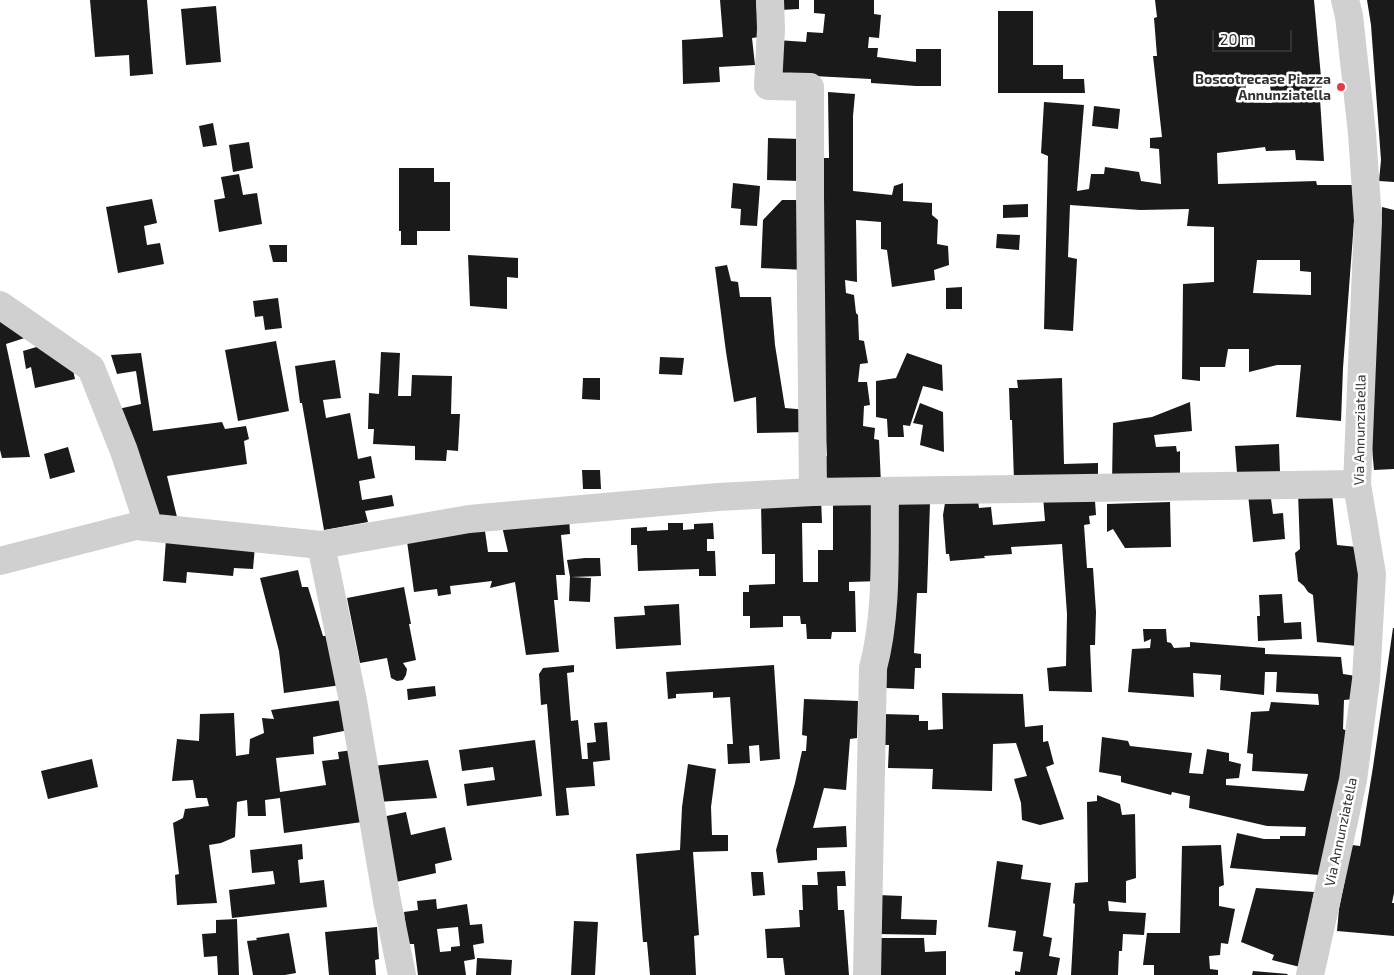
<!DOCTYPE html>
<style>
body{margin:0}
#map{position:relative;width:1394px;height:975px;overflow:hidden;background:#fff;font-family:"Exo 2",sans-serif}
canvas{display:block}
.scale{position:absolute;left:1212px;top:30px;width:80px;height:22px;box-sizing:border-box;border:2px solid #333;border-top:0;padding-left:6px;font-size:15px;line-height:18px;white-space:nowrap;color:#333;-webkit-text-stroke:4px #fff;paint-order:stroke}
</style>
<div id="map">
<canvas width="1394" height="975"></canvas>
<div class="scale">20 m</div>
</div>
<script>
const g = document.querySelector('canvas').getContext('2d');
g.lineJoin = 'round';
function fill(path, color) { g.fillStyle = color; g.fill(path, 'evenodd'); }
function strokePath(path, color, width, dash) { g.strokeStyle = color; g.lineWidth = width; g.lineCap = dash ? 'butt' : 'round'; g.setLineDash(dash || []); g.stroke(path); }
function label(font, color, halo, rows, align = 'center') {
  g.font = font + ' "Exo 2",sans-serif'; g.lineWidth = 5; g.setLineDash([]); g.textBaseline = 'middle'; g.strokeStyle = halo; g.fillStyle = color; for (const [text, x, y, turn = 0] of rows) {
    g.save(); g.translate(x, y); g.rotate((+turn || 0) * Math.PI / 180); g.textAlign = isNaN(turn) ? turn : align; if (halo) g.strokeText(text, 0, 0); g.fillText(text, 0, 0); g.restore();
  }
}
const building = new Path2D(`
 M90 0H147L153 74 130 76 129 55 95 57Z
 M720 0H756L757 13 767 36 752 38 755 65 719 67 720 82 683 84 682 40 723 37Z
 M779 0H799V9L780 10Z
 M814 0H874V14L881 15 879 38 869 37 868 48H878L877 57 916 62V49H941V86H916L871 83V79L775 74 777 40 806 42 807 32 823 33 825 14 814 13Z
 M1155 0H1314L1323 99H1320L1324 161 1296 160 1295 150 1266 151 1265 147 1217 153 1218 184 1316 181 1317 185H1353L1355 208 1343 368 1341 421 1296 417 1301 365H1277L1249 372V349H1228L1225 367H1200V381L1182 379 1183 284 1214 282V227L1187 226 1189 209 1140 210 1070 205 1068 257 1077 259 1073 331 1044 329 1048 156 1041 153 1044 102 1084 105 1077 191 1089 189 1091 174H1104L1105 167 1139 172 1141 181 1161 184 1159 149 1150 148V138L1162 137 1153 56H1157L1154 18 1157 17ZM1269 76 1272 103 1245 102 1246 78ZM1257 260H1300V271L1311 272V295L1253 293Z
 M1367 0H1394V182L1379 181 1381 160 1371 25Z
 M216 6 221 62 186 65 181 9Z
 M998 11H1033V65H1063V79H1084L1085 93H998Z
 M828 92 855 94 853 116V191L892 195 894 186 903 183V201L932 203V215L938 220 937 244 948 246 949 265 934 270 935 280 892 287 887 250 881 249V222L856 220 857 282 845 280 846 293 854 295 856 313 858 315 859 340 864 341 868 363 860 364 858 382H867L870 405 864 406 863 426 875 428 874 439 879 440 881 484 825 485 823 458 827 456 820 359 821 158H829Z
 M1094 106 1120 109 1118 129 1092 126Z
 M213 123 217 145 203 147 199 126Z
 M768 138 801 139 800 181 767 180Z
 M249 142 253 168 233 172 229 145Z
 M399 168H434V182H450V231H417V245H401V231H399Z
 M239 174 243 195 257 193 262 224 219 232 214 200 225 198 221 177Z
 M733 183 760 186 757 226 740 225 741 209 731 208Z
 M152 199 157 223 144 226 147 245 160 243 164 264 118 273 106 207Z
 M782 200H806L807 270 761 268 763 220Z
 M1028 204V217L1003 218V205Z
 M1382 207 1394 210V469L1374 470 1371 437Z
 M997 234 1020 235 1019 250 996 248Z
 M269 245H287V262H273Z
 M468 255 518 258V278L507 277V309L470 306Z
 M727 265 731 281 738 282 740 297H771L775 345 785 408 808 410V432L757 433 756 397 734 402 726 352 715 267Z
 M962 287V309H946V288Z
 M278 298 282 328 265 330 263 316 255 317 253 301Z
 M0 311 37 334 6 344 30 457 2 458 0 450Z
 M276 341 289 411 238 421 225 350Z
 M50 343 71 361 75 379 35 388 31 367 26 369 23 351Z
 M381 352 400 353 398 396H411L412 375 452 376 451 414H460L458 451 447 450 446 461 415 460V446L373 444 374 429H368L369 393 379 394Z
 M141 353 153 431 222 422 225 429 246 426 249 439 244 441 247 464 167 476 177 517 152 514 118 409 141 404 136 371 117 374 111 355Z
 M907 353 942 365 943 391 923 386 910 426 903 425 904 437H888L887 419 876 417V381L896 378Z
 M660 357 684 358 682 375 659 374Z
 M335 360 341 398 323 400 326 418 350 413 358 459 371 456 375 478 359 481 362 500 392 495 394 506 365 511 368 522 324 530 302 403H300L295 366Z
 M583 378H600V400L582 399Z
 M1062 378 1064 464 1098 463V479L1014 481 1012 420H1010L1009 388H1018L1017 380Z
 M1190 402 1192 431 1154 435 1156 447 1176 446 1177 452 1180 451V481L1112 483 1113 423 1152 417Z
 M920 403 943 412 944 452 920 445 923 425 913 423Z
 M1279 444 1280 472 1237 473 1235 446Z
 M68 447 75 472 50 479 44 454Z
 M582 470H600L601 489H583Z
 M1270 491 1273 514 1283 513 1285 539 1253 542 1248 494Z
 M1298 492 1332 493 1337 545 1357 547 1359 586 1357 646 1317 642 1313 595 1308 592 1304 586 1298 581 1295 553 1300 549Z
 M1043 496 1095 501 1096 515 1089 516 1090 524 1084 525 1087 568H1093L1096 612 1095 645H1090L1092 692 1049 691 1047 668 1066 666 1067 614 1062 544 1011 547 1012 554 984 556 985 558 950 561 949 554H946L943 515 945 503 978 501 979 508 991 507 993 525 1045 521Z
 M821 498 822 523H802L803 582H818V550H833V501L880 500 881 581 849 582V591H855L856 632H832L831 639H807L806 624H801L800 616H783V627L750 628V616H743V592H749V585L775 584V554H762L761 502Z
 M892 501 930 503 927 593H917L914 653 921 654V668H915L914 689 886 688Z
 M1170 502 1171 547 1125 548 1113 529 1107 532V504Z
 M569 516 570 534 561 535 565 575H556L558 600H554L559 652 526 655 515 582 490 588 492 581 450 586 451 594 438 596 437 589 414 592 406 534 484 524 488 552H508L501 522Z
 M668 523H683V530L694 529V524L713 523 714 539H707V551H715L716 576H699V569L638 571 637 545H631V528L647 527V531L668 530Z
 M166 539 255 546 253 569 234 568 233 576 187 572 186 583 163 581Z
 M585 558H600L601 576 571 577 591 578 590 602 569 601 570 577 567 560Z
 M298 570 302 587H308L323 636 337 635 348 684 284 693 279 651 260 578Z
 M404 587 411 624H409L416 660 403 663 407 669 406 675 403 680 397 681 391 678 387 658 360 663 347 598Z
 M1282 594 1284 623 1301 622 1302 639 1258 641 1257 616H1260L1259 595Z
 M679 604 681 645 616 649 614 617 645 615 644 606Z
 M1393 628H1394V893L1392 903H1394V936L1337 931 1339 909 1352 845 1360 846 1373 767Z
 M1143 629H1166L1167 642 1171 643 1174 648 1190 647V642L1265 648V654L1341 657 1343 674 1356 676 1354 699 1344 700 1343 729 1351 733 1320 875 1230 868 1237 833 1264 839H1280V836H1305L1306 827 1267 826 1189 808 1190 796 1172 792 1171 795 1121 782V776L1099 772 1102 737 1128 741 1130 746 1192 753 1189 773 1203 774 1207 749 1229 753V761L1241 764 1239 778 1226 779V785L1304 791 1308 774 1252 771 1253 754 1247 753 1251 712 1269 711 1271 702 1319 705 1318 694 1276 692 1277 672H1265L1264 695 1220 690 1221 675 1193 673 1194 697 1128 692 1132 649 1150 648 1151 639 1144 642Z
 M574 665V672L567 673 571 721 578 720 582 759H588L587 743 596 742 594 723 607 722 610 760 593 762 595 786 566 788 569 815 556 816 547 704 541 705 539 674 543 668Z
 M774 665 780 759 760 761 759 745 749 746 750 763 728 764 727 744H733L730 697 713 698V692L676 694V698L668 699 666 672Z
 M435 686 436 696 408 700 407 689Z
 M942 693 1023 694 1025 727 1043 725V742L1048 741 1054 764 1046 767 1064 819 1040 825 1022 820 1021 803 1014 779 1027 776 1016 743 993 744 992 791 932 789 933 769 888 768 889 745H882V714L919 715V721H928V730L943 729Z
 M349 699 354 729 313 737 314 754 276 758 280 792 326 785 322 761 339 759 338 752 360 749 369 821 284 833 280 798 265 800 266 816H248L247 800 237 802 235 837 221 843 209 845 217 903 177 905 175 875 179 874 173 823 183 818 185 809 209 806 207 798H196L193 780 172 781 177 739 199 741 200 714 234 713 236 756 249 754 250 739 264 733 262 718 274 719 271 710Z
 M804 699 858 701 857 738 850 739 846 790 824 788 813 828 846 826 847 847 817 848V860L778 863 776 850 795 783 802 751H806L807 736 802 735Z
 M535 740 542 796 467 806 464 784 495 780 493 767 462 771 459 750Z
 M92 759 98 787 48 799 41 771Z
 M428 760 437 798 378 802 373 766Z
 M688 764 716 769 711 807 712 835H728V851L693 852 699 935 694 936 696 975H650L647 942H643L636 854 680 850 682 807Z
 M1097 795 1120 804 1122 815 1135 814 1136 878 1126 881V903L1108 901 1109 911 1146 913 1144 935 1123 934 1122 951H1119L1118 975H1071L1075 904 1073 903 1075 883 1088 882 1087 802 1097 801Z
 M406 812 411 835 445 827 452 860 435 864 436 873 396 882 382 817Z
 M302 844 303 859 298 860 300 883 324 880 327 907 232 918 229 890 275 884 273 871 252 873 250 850Z
 M1221 845 1224 885 1219 887V906L1235 909 1228 944 1221 943 1220 955 1209 956 1210 969 1218 970V975H1154V965H1143L1147 933H1180L1182 846Z
 M997 861 1023 865 1021 879 1051 883 1043 936 1052 938 1049 956 1060 958 1057 975H1015V971L1020 972 1023 952 1013 951 1016 931 988 927Z
 M845 871 846 886H837L838 910H844L849 975H785L783 958H767L765 929 800 927 799 910H803L802 885H818L817 872Z
 M751 872H763L765 895 753 896Z
 M1256 888 1314 892 1300 967 1272 960 1274 955 1241 942Z
 M878 895 902 896 901 919 937 920 936 935 877 934Z
 M436 899 437 909 467 904 470 925 482 924 484 943 473 945 475 959 464 961 466 975H418L414 944H408L404 912 418 910 417 901ZM458 927 460 946 451 947V951L440 952 437 929Z
 M237 919 239 975H218L217 956 204 957 202 934 216 933V920Z
 M574 921 598 922 595 975H571Z
 M377 927 379 959 375 960 376 975H329L325 932Z
 M289 933 296 973 285 975H253L247 941 257 940 256 938Z
 M876 938H924L925 952 946 951V975H875Z
 M477 958 512 960 511 975H476Z
 M1253 971 1288 974 1287 975H1252Z`);
const minor = new Path2D(`
 M770 0 771 29 768 86 810 87V195L813 492
 M0 305 91 368 124 451 149 527
 M321 545 353 701 387 901 402 975
 M0 561 136 526 321 545 469 519 718 497 813 492 1357 484
 M867 975 873 668C888 611 884 550 885 492
 M1310 975 1353 780 1366 680 1372 574 1357 484 1368 221 1362 133 1349 16 1345 0`);
const markers = [
 [1341,87,5,"#e63946"]
];
const poiNames = [
 ["Boscotrecase Piazza",1331,79],
 ["Annunziatella",1331,95]
];
const streetNames = [
 ["Via Annunziatella",1360,430,-89],
 ["Via Annunziatella",1341,832,-78]
];
fill(building, '#1a1a1a');
strokePath(minor, '#d0d0d0', 28);
for (const [x, y, r, color] of markers) { const dot = new Path2D(); dot.arc(x, y, r, 0, 2 * Math.PI); g.fillStyle = color; g.fill(dot); strokePath(dot, '#fff', 2); }
label('bold 14px', '#333', '#fff', poiNames, 'right');
label('14px', '#333', '#fff', streetNames);
</script>
